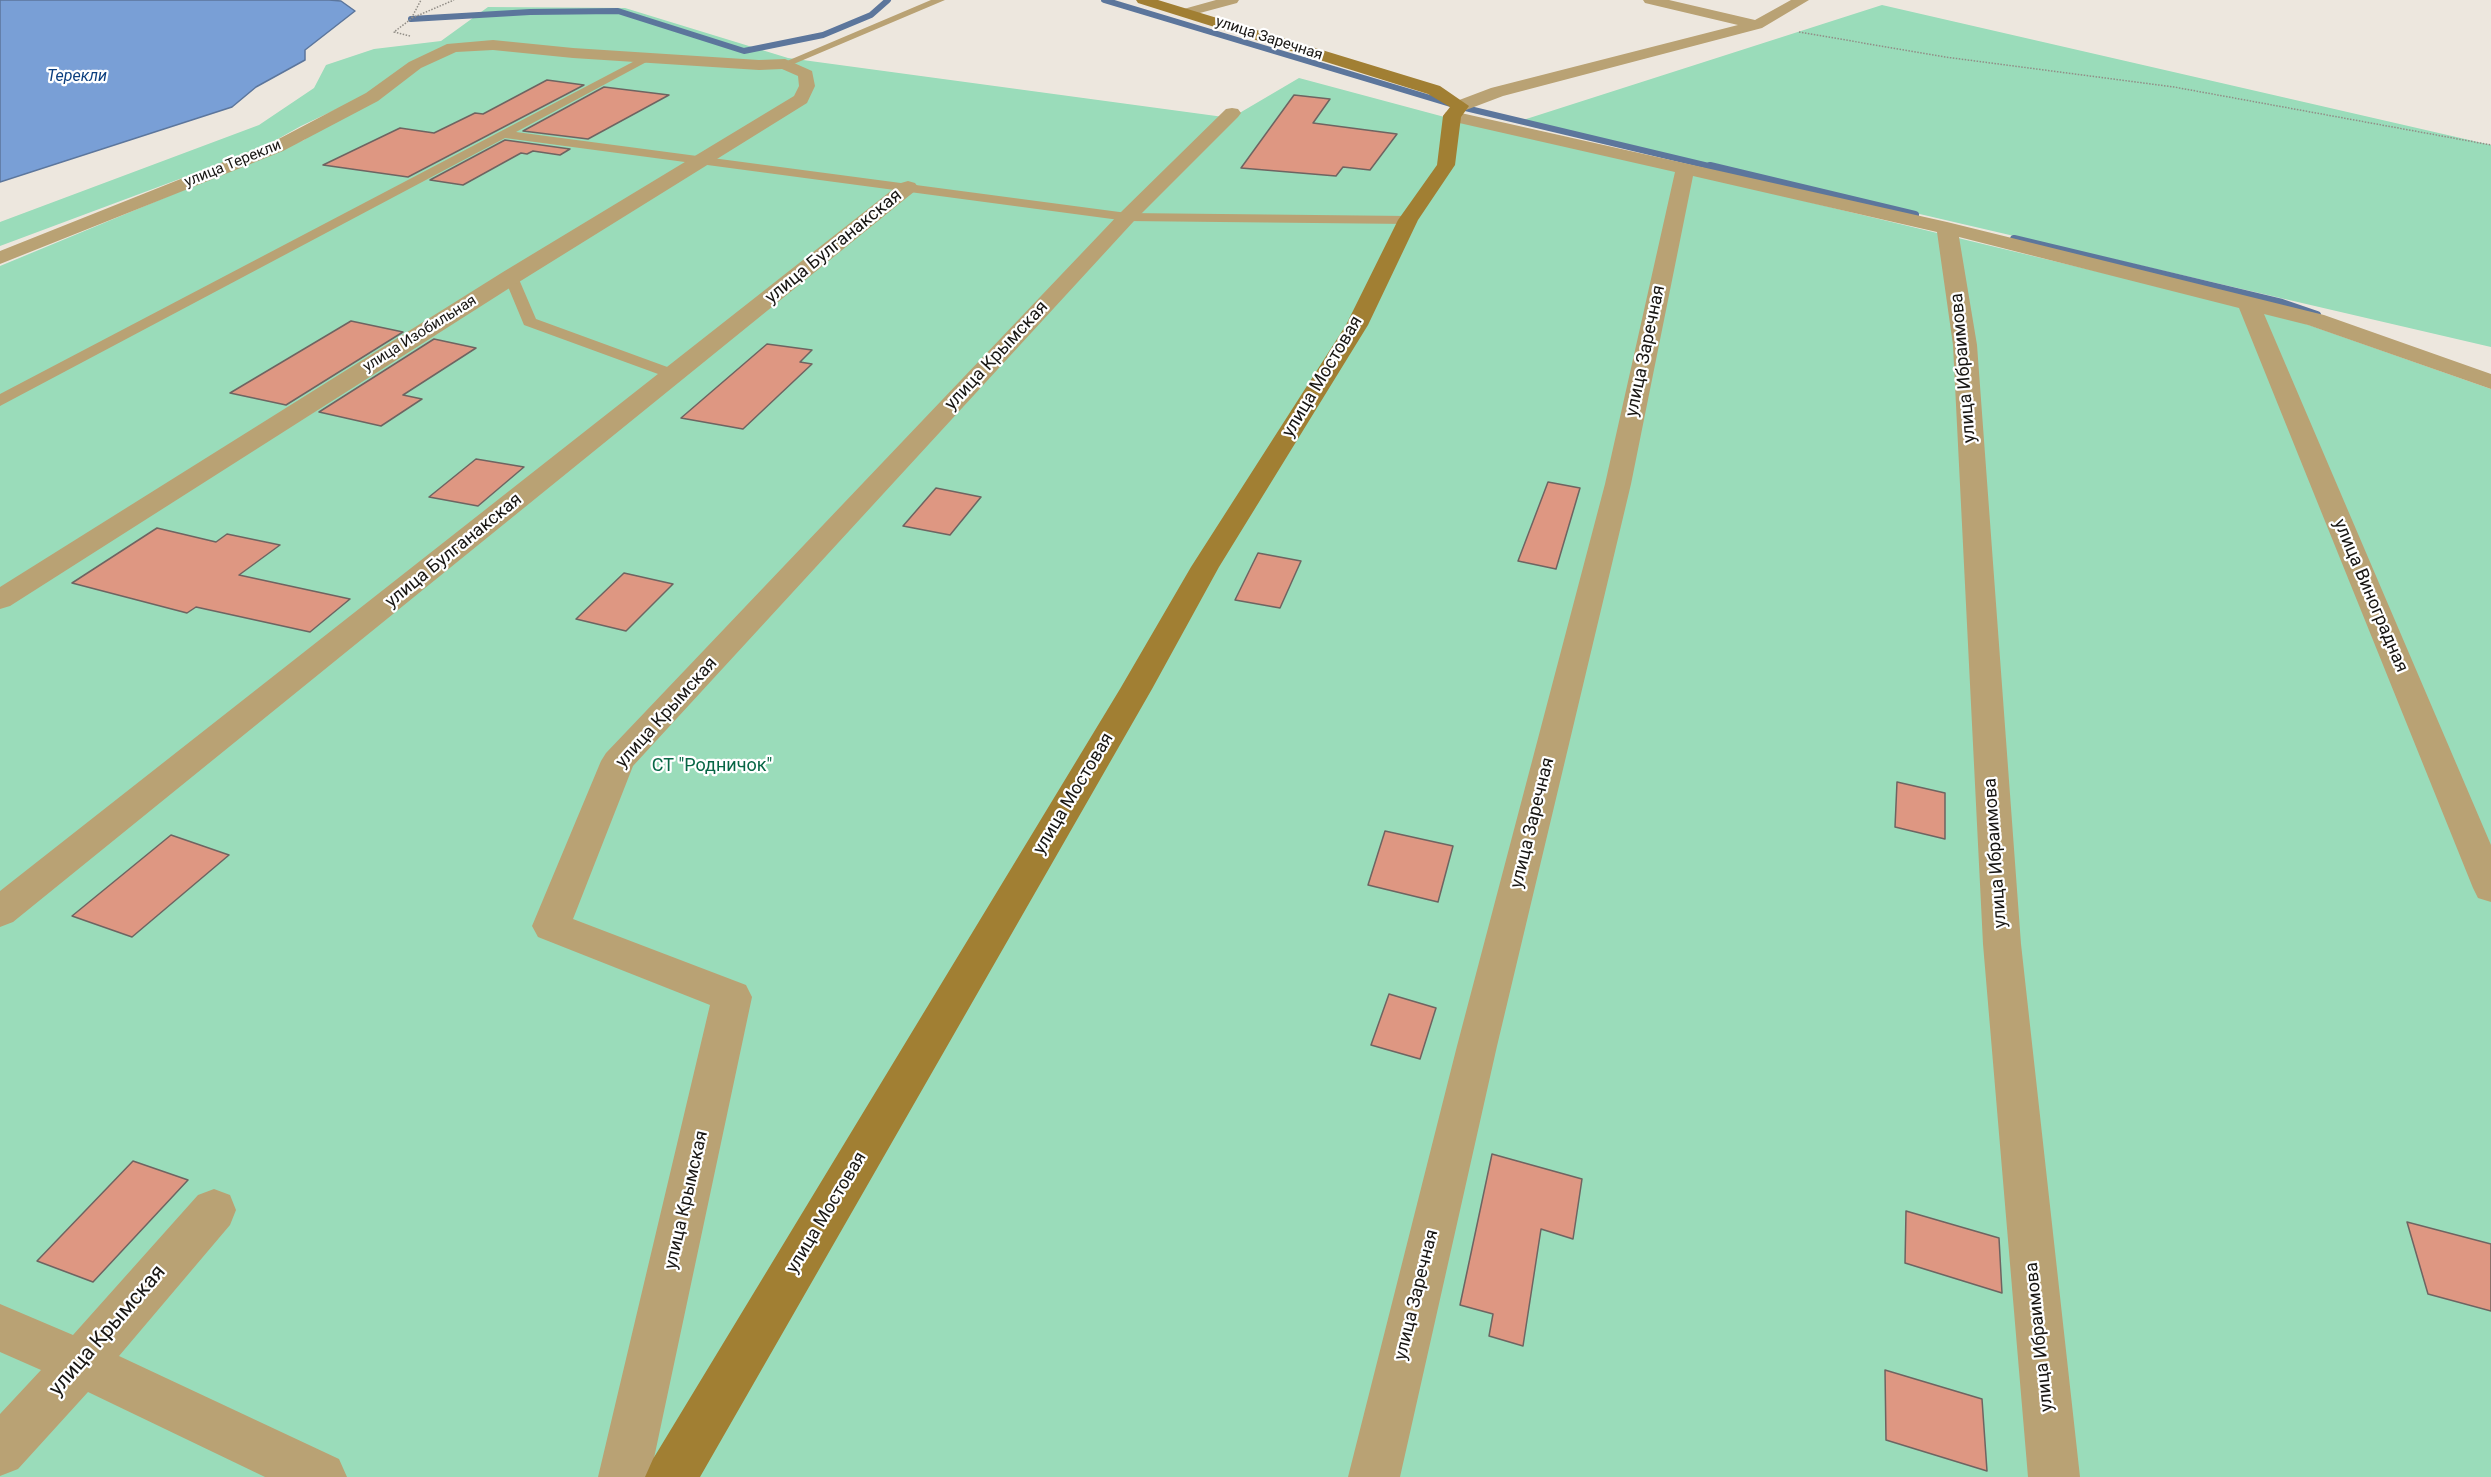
<!DOCTYPE html>
<meta charset="utf-8">
<style>
body{margin:0}
canvas{display:block;background:#ede7de}
</style>
<canvas width="2491" height="1477"></canvas>
<script>
const g = document.querySelector('canvas').getContext('2d');
g.lineJoin = 'round';
function fill(path, color) { g.fillStyle = color; g.fill(path, 'evenodd'); }
function strokePath(path, color, width, dash) { g.strokeStyle = color; g.lineWidth = width; g.lineCap = dash ? 'butt' : 'round'; g.setLineDash(dash || []); g.stroke(path); }
function label(font, color, halo, rows, align = 'center') {
  g.font = font + ' Roboto,sans-serif'; g.lineWidth = 4.5; g.setLineDash([]); g.textBaseline = 'middle'; g.strokeStyle = halo; g.fillStyle = color; for (const [text, x, y, turn = 0] of rows) {
    g.save(); g.translate(x, y); g.rotate((+turn || 0) * Math.PI / 180); g.textAlign = isNaN(turn) ? turn : align; if (halo) g.strokeText(text, 0, 0); g.fillText(text, 0, 0); g.restore();
  }
}
const green = new Path2D(`
 M1882 5 2491 145V347L1520 121Z
 M488 7 625 8 788 58 1231 118 1299 78 1452 119 1684 172 2286 317 2491 389V1477H0V266L304 140 360 98 301 126 260 149 0 246V222L259 125 314 88 326 65 374 49 441 41Z`);
const water = new Path2D(`
 M0 0H329L341 1 355 11 305 50V60L256 87 232 107 0 182Z`);
const streamFar1 = new Path2D(`
 M1104 0 1457 106 1717 168
 M411 19 530 12 618 11 744 51 823 35 871 15 888 0`);
const stream = new Path2D(`
 M1710 166 1915 215
 M2014 239 2282 303 2317 315`);
const building = new Path2D(`
 M547 80 584 85 408 177 323 165 400 128 434 133 475 113 483 114Z
 M604 87 669 95 588 139 523 131Z
 M1294 95 1330 99 1313 123 1397 134 1370 170 1343 167 1336 176 1241 168Z
 M505 140 570 149 560 155 533 151 527 154 521 153 463 185 430 180Z
 M351 321 403 332 286 405 230 393Z
 M434 339 476 348 403 395 422 399 381 426 319 412Z
 M767 344 812 350 800 362 812 364 743 429 681 418Z
 M476 459 524 467 478 506 429 497Z
 M1548 482 1580 488 1556 569 1518 561Z
 M936 488 981 497 950 535 903 526Z
 M157 528 216 542 227 534 280 545 239 575 350 599 310 632 196 607 187 613 72 583Z
 M1258 553 1301 561 1280 608 1235 600Z
 M624 573 673 584 626 631 576 619Z
 M1897 782 1945 793V839L1895 827Z
 M1385 831 1453 846 1438 902 1368 885Z
 M171 835 229 855 132 937 72 916Z
 M1389 994 1436 1008 1420 1059 1371 1045Z
 M1492 1154 1582 1179 1573 1239 1541 1229 1523 1346 1489 1336 1493 1314 1460 1305Z
 M133 1161 188 1180 93 1282 37 1261Z
 M1906 1211 1999 1238 2002 1293 1905 1263Z
 M2407 1222 2491 1244V1311L2428 1294Z
 M1885 1370 1982 1399 1987 1471 1886 1440Z`);
const path = new Path2D(`
 M412 18 454 0
 M1799 32 1945 57 2174 87 2491 145
 M410 36 394 32 411 19 421 0`);
const lane = new Path2D(`
 M931 0H945L789 66H781L780 64Z
 M648 54 652 55V59L516 132 1127 213 1408 216 1415 220 1408 224 1127 221 505 138 0 406V394Z
 M511 273 518 277 536 319 681 372 683 375 681 378H669L524 325 504 277Z`);
const street = new Path2D(`
 M1216 0H1239L1237 3 1185 17 1178 13 1180 10Z
 M1643 0H1669L1755 20 1791 0H1809L1762 28 1503 96 1466 110H1454L1451 106 1454 102 1491 88 1738 25 1645 3Z
 M493 40 573 48 759 60 785 59 812 71 815 86 807 103 519 282 10 606 0 609V587L503 272 794 96 799 86 798 76 782 69 759 70 573 58 493 50 456 52 421 68 378 101 283 151 0 264V251L271 143 366 93 409 62 447 44Z
 M1232 108 1238 109 1241 113 1238 117 1134 221 633 766 573 919 746 985 752 997 650 1477H598L710 1005 538 937 532 926 601 761 606 753 1120 213 1226 109Z
 M1452 111 1947 222 2324 315 2491 374V389L2308 325 2264 314 2491 845V902L2478 898 2473 888 2239 308 1959 237 1977 345 2021 944 2080 1477H2028L1983 944 1953 345 1937 232 1693 176 1631 484 1497 1046 1400 1477H1348L1457 1046 1605 484 1675 172 1446 120 1443 116 1446 112Z
 M908 181 915 183 918 187 915 191 13 922 0 927V891L901 183Z
 M214 1189 230 1195 236 1210 230 1225 119 1356 339 1459 347 1477H265L88 1392 18 1469 0 1476V1414L41 1370 0 1352V1304L73 1335 198 1195Z`);
const secondary = new Path2D(`
 M1136 0H1158L1440 86 1469 106 1461 117 1455 165 1418 220 1368 325 1219 567 1152 689 700 1477H645L653 1459 1120 689 1191 567 1346 325 1398 220 1437 165 1443 116 1450 107 1428 94 1138 3Z`);
const farStreetnames = [
 ["улица Заречная",1269,39,18],
 ["улица Терекли",233,164,-22],
 ["улица Изобильная",420,334,-32]
];
const farWaternames = [
 ["Терекли",77,77]
];
const streetNames = [
 ["улица Булганакская",834,247,-39],
 ["улица Заречная",1646,351,-78],
 ["улица Крымская",997,356,-47],
 ["улица Ибраимова",1964,368,-95],
 ["улица Мостовая",1323,377,-59],
 ["улица Булганакская",454,551,-39],
 ["улица Виноградная",2370,596,67],
 ["улица Крымская",667,713,-48],
 ["улица Мостовая",1074,794,-59],
 ["улица Заречная",1533,823,-76],
 ["улица Ибраимова",1996,853,-94],
 ["улица Крымская",687,1200,-77],
 ["улица Мостовая",827,1213,-59],
 ["улица Заречная",1417,1295,-76],
 ["улица Ибраимова",2040,1337,-96]
];
const parkNames = [
 ["СТ \"Родничок\"",712,766]
];
const nearStreetnames = [
 ["улица Крымская",108,1331,-49]
];
fill(green, '#9adcba');
fill(water, '#799fd6');
strokePath(water, '#5c769c', 1.5);
strokePath(streamFar1, '#5c769c', 6);
strokePath(stream, '#5c769c', 8);
fill(building, '#de9782');
strokePath(building, '#6e6461', 1.5);
strokePath(path, '#918d86', 1.5, [1.5, 1.5]);
fill(lane, '#b9a274');
fill(street, '#b9a274');
fill(secondary, '#a17f33');
label('15px', '#181613', '#fff', farStreetnames);
label('italic 16px', '#0c3f7f', '#fff', farWaternames);
label('18px', '#181613', '#fff', streetNames);
label('18px', '#076645', '#fff', parkNames);
label('21px', '#181613', '#fff', nearStreetnames);
</script>
